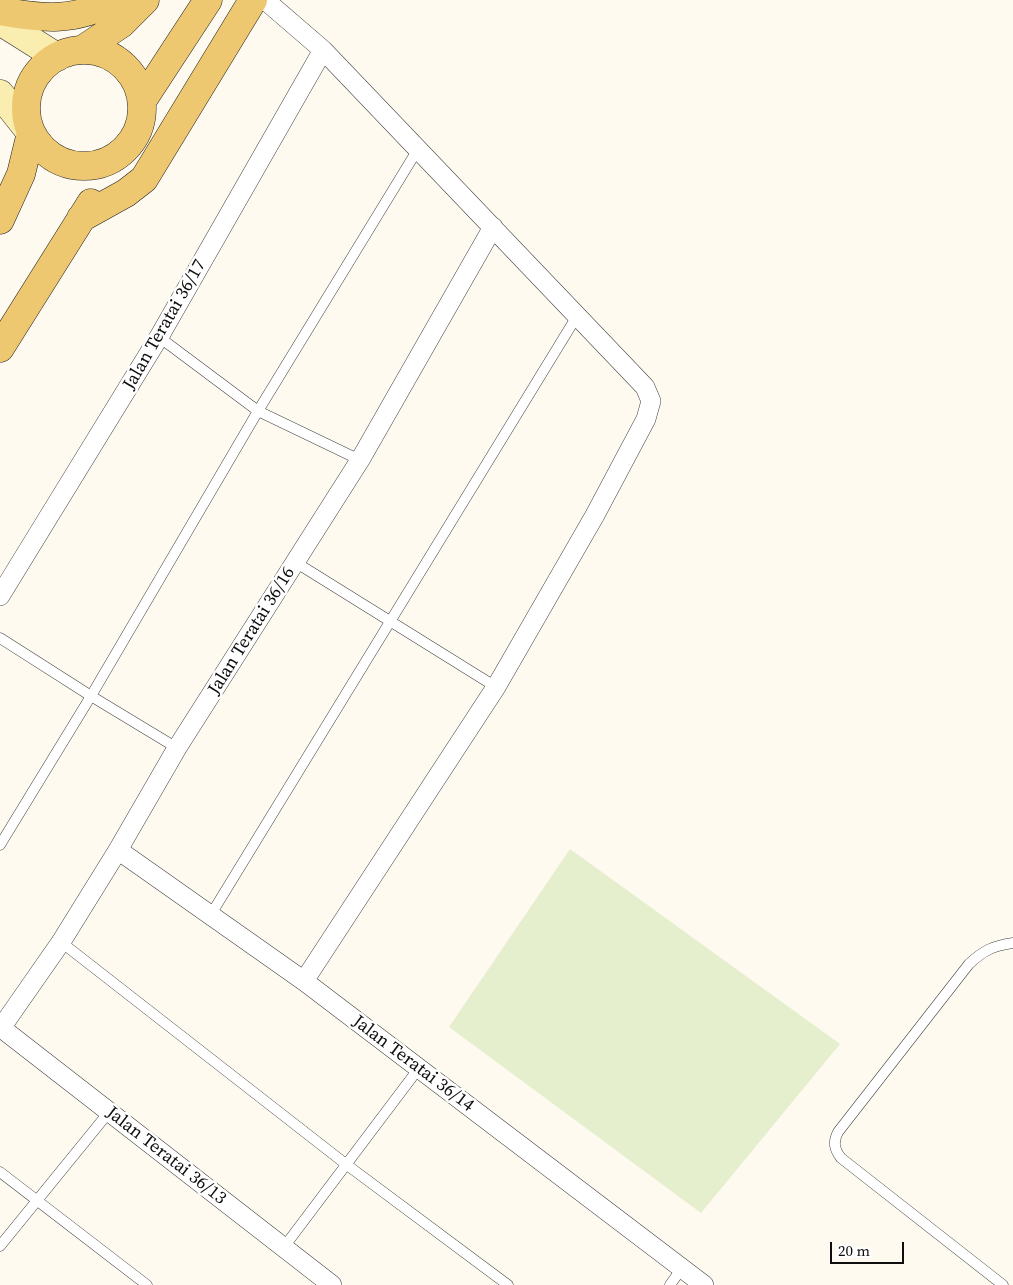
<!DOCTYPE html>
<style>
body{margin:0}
#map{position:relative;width:1013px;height:1285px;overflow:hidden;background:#fefaf0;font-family:"Source Serif 4",serif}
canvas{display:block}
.scale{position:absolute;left:830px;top:1242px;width:74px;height:22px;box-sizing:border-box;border:2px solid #0e0e0e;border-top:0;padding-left:6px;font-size:15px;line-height:18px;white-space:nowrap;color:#0e0e0e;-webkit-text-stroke:4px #fff;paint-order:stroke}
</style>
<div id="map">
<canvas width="1013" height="1285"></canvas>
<div class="scale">20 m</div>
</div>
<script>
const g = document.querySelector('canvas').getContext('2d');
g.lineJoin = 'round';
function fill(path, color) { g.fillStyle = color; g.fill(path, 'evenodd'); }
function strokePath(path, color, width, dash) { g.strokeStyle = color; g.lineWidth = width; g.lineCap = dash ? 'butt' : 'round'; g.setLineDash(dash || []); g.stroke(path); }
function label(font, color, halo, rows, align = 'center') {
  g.font = font + ' "Source Serif 4",serif'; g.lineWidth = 5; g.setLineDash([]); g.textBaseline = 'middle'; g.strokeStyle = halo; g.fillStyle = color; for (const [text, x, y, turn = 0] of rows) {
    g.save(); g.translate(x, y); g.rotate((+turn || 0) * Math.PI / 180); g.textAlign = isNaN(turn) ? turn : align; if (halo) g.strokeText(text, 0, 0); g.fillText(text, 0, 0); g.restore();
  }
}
const pitch = new Path2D(`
 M570 849 840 1044 701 1213 449 1027Z`);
const lane = new Path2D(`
 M159 337 258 411 360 460
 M295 562 496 687
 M0 638 91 696 177 748
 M0 845 91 696 258 411 418 149
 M210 916 577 316
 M61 942 347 1165 508 1285
 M0 1172 147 1285
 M0 1246 109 1112
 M284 1247 419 1068
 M670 1285 682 1268
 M1003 1285 841 1158C834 1149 833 1142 838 1132L969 964C984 950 993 946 1013 943`);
const street = new Path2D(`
 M265 0 323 50 645 387 651 401 646 419 595 515 496 687 304 981
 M0 596 159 337 323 50
 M118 850 304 981 704 1285
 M0 1027 332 1285
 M1 1028 61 942 118 850 177 748 360 460 493 227`);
const secondary = new Path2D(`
 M0 21 57 57
 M0 94 31 133`);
const primary = new Path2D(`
 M0 11C43 19 75 22 115 0
 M26 108a58 58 0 1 1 116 0a58 58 0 1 1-116 0Z
 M82 50 121 24 145 0
 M142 101 208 0
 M81 218 126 193 144 179 253 0
 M0 220 21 174 31 133
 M0 348 91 203`);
const streetNames = [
 ["Jalan Teratai 36/17",165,325,-60],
 ["Jalan Teratai 36/16",252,631,-58],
 ["Jalan Teratai 36/14",413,1064,37],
 ["Jalan Teratai 36/13",166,1156,38]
];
fill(pitch, '#e5eecd');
strokePath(lane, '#414141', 11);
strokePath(street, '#414141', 20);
strokePath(secondary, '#303030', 29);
strokePath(primary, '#1f1f1f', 29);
strokePath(lane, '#fff', 10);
strokePath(street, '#fff', 19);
strokePath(secondary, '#f9edb0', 28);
strokePath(primary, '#eec870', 28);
label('18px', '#0e0e0e', '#fff', streetNames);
</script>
